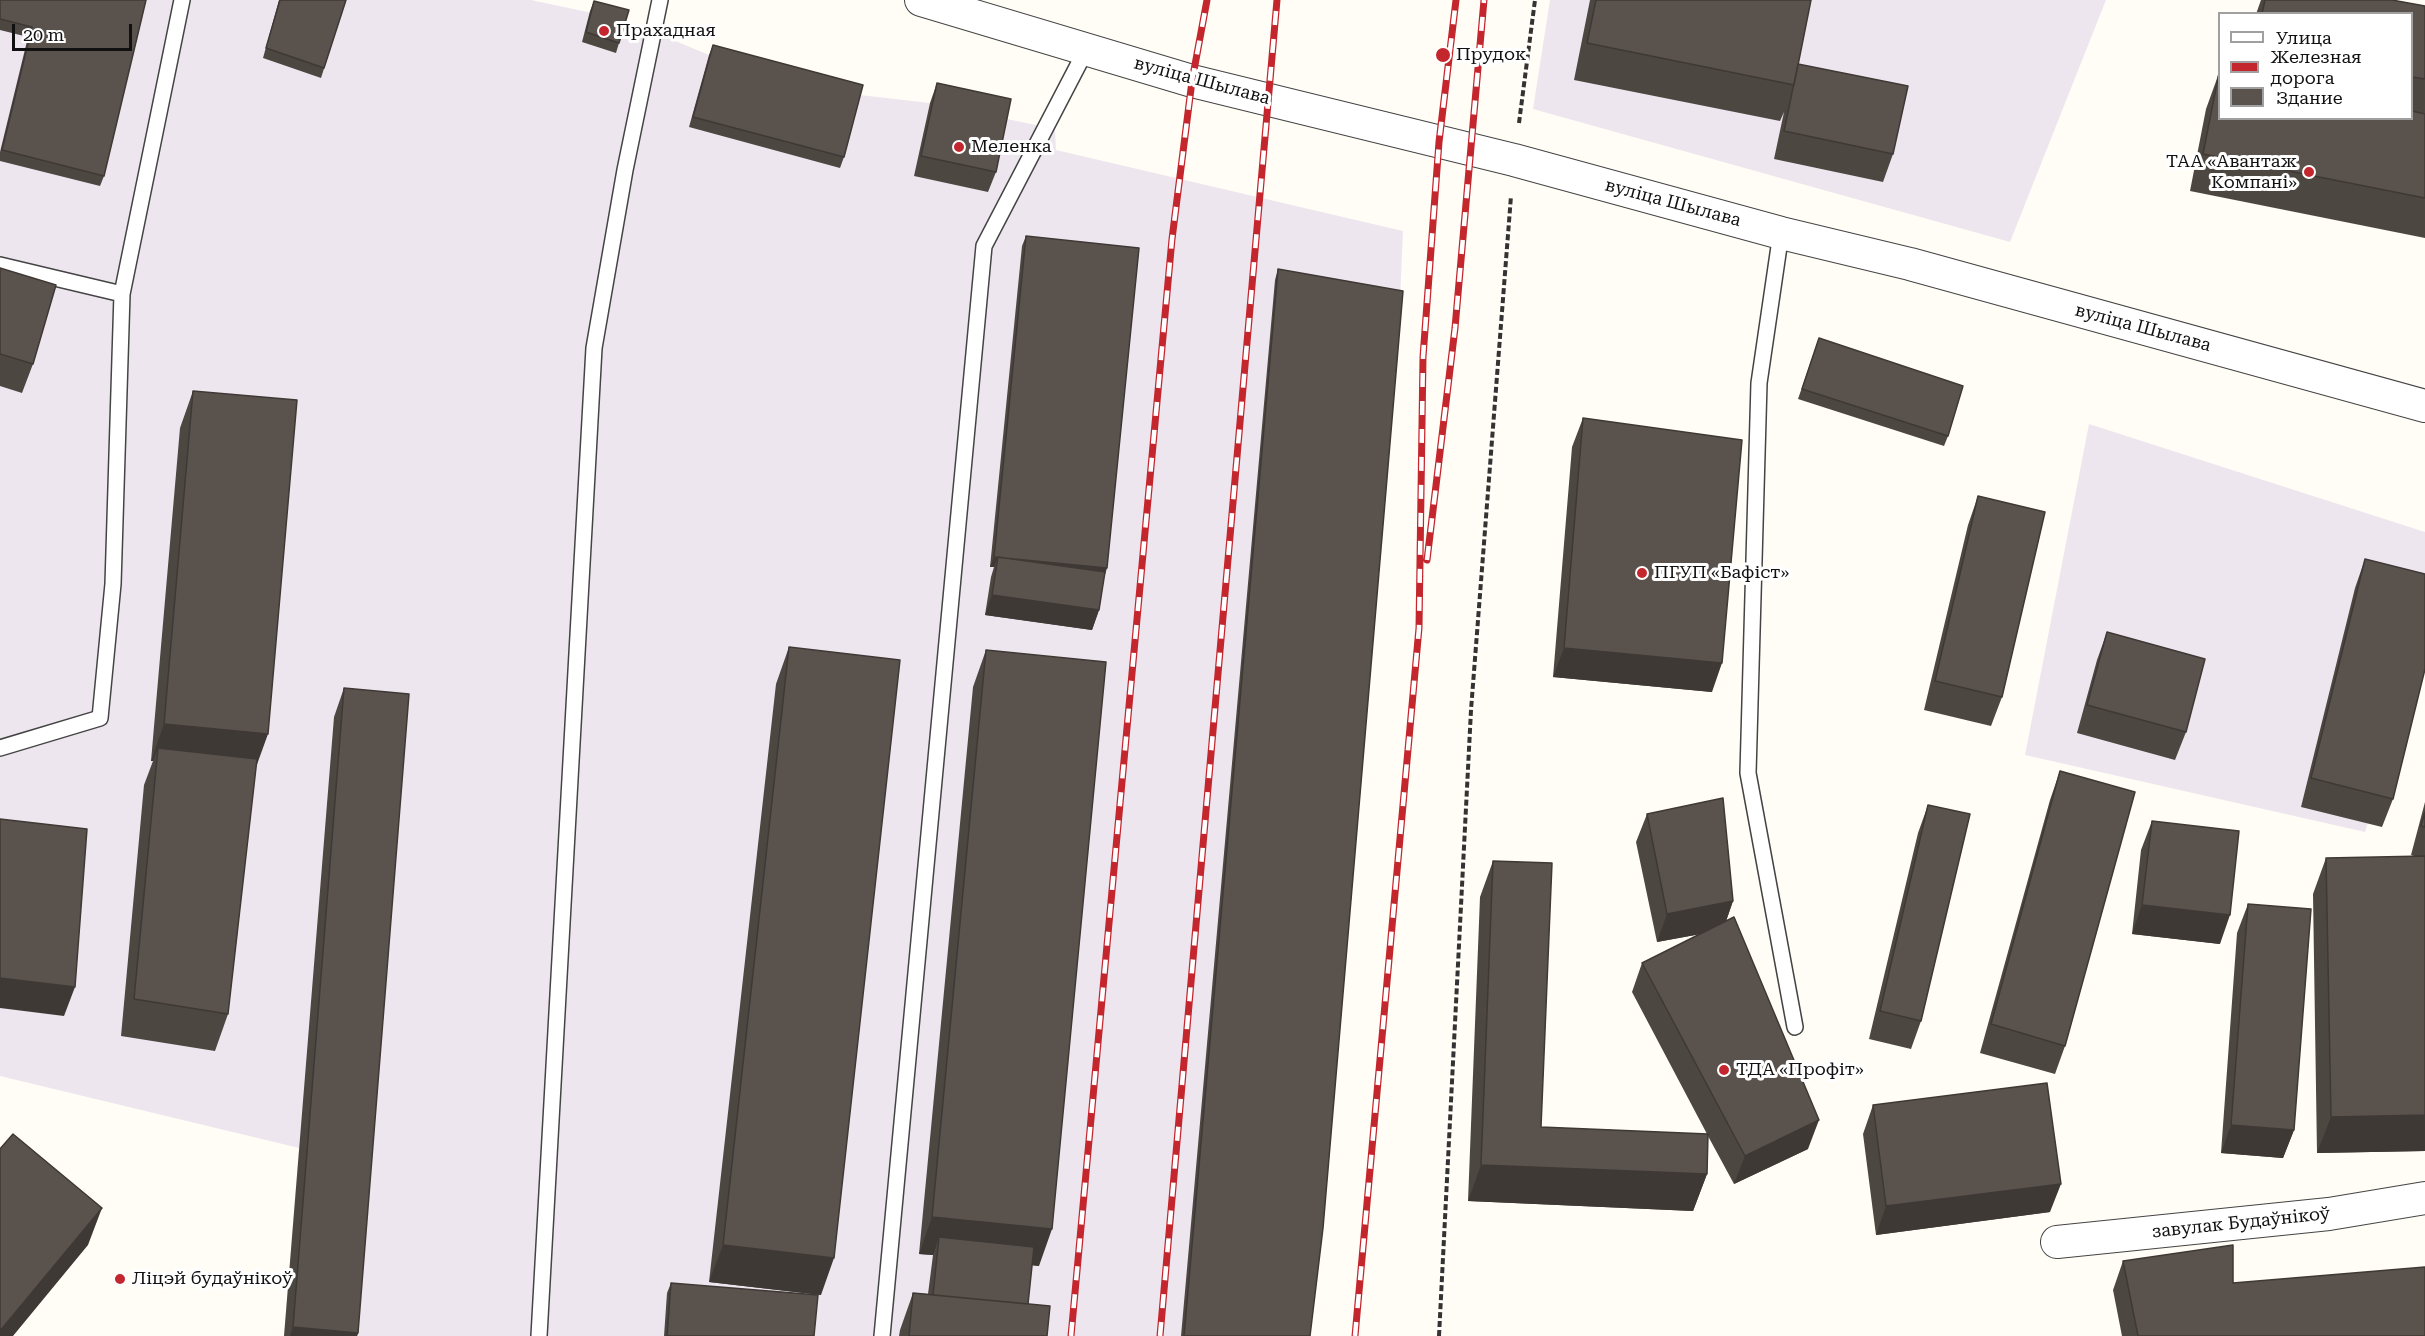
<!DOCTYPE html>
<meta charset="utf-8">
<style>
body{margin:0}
#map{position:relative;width:2425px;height:1336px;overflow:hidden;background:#fffdf5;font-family:"Roboto Serif",serif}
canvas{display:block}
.legend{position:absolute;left:2218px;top:12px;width:195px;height:108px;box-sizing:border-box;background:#fff;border:2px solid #a0a0a0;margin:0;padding:8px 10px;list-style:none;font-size:18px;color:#111}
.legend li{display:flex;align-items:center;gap:12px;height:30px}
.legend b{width:30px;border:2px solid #a0a0a0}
.scale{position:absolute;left:12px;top:24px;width:120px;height:27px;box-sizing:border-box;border:3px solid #111;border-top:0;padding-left:8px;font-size:18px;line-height:21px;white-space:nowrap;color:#111;-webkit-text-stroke:4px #fff;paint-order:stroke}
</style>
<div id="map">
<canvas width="2425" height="1336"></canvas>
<ul class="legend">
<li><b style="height:8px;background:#fff"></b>Улица</li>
<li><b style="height:8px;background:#c4262e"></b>Железная дорога</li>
<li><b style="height:16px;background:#5a524d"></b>Здание</li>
</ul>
<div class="scale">20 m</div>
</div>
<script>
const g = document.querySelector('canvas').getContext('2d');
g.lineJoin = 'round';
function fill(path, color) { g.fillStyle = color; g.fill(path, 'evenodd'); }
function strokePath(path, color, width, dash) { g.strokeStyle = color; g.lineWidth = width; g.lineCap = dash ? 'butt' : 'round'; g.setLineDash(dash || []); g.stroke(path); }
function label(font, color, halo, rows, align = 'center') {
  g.font = font + ' "Roboto Serif",serif'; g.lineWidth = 6; g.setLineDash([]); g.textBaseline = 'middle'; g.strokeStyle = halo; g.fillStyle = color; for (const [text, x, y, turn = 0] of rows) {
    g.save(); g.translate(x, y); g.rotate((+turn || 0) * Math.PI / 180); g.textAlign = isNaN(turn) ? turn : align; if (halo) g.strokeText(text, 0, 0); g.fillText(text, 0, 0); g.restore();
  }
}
const industrial = new Path2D(`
 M0 0H531L625 20 709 55 860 95 930 103 1055 129 1056 150 1403 231 1400 301 1308 1336H284L299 1148 0 1076Z
 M1550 0H2106L2010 242 1533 109Z
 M2089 424 2425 532V639L2365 832 2025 755Z`);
const path = new Path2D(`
 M1519 123 1535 0
 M1439 1336 1471 710 1511 196`);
const service = new Path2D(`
 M1781 233 1759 383 1748 773 1795 1027
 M0 265 122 294
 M0 748 100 718 113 584 122 294 182 0
 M539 1336 594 348 625 170 660 0
 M882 1336 984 246 1086 50`);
const minor = new Path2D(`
 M921 0 1192 81 1514 160 1781 233 1910 264 2425 406
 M2057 1242 2329 1214 2425 1198`);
const rail = new Path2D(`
 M1427 560 1455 328 1484 0
 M1071 1336 1172 239 1192 81 1207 0
 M1160 1336 1277 0
 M1355 1336 1419 628 1423 357 1439 142 1456 0`);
const wall = new Path2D(`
 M0 0H146L104 176 100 186 0 161V152L28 37 0 30Z
 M279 0H346L321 78 263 58Z
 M1590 0H1811L1798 65 1893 154 1883 182 1774 159 1784 112 1780 121 1574 80Z
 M2261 0H2392L2425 6V238L2190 191 2206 109 2219 73 2412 118V14H2256Z
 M594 1 619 43 616 53 582 42 590 11Z
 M713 45 844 157 840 168 689 127 709 55Z
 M937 83 996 172 988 192 914 176 930 103Z
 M1026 236 1104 578 1099 610 1092 630 985 615 991 577 994 567H990L1022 246Z
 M0 268 33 364 22 393 0 386Z
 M1278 269 1310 1336H1181L1275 280Z
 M1819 338 1948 436 1944 446 1798 399Z
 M193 391 256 768 228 1014 215 1051 121 1036 144 785 153 761H151L180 428Z
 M1583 418 1712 692 1553 677 1572 447Z
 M1978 496 2002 697 1991 726 1924 710 1968 525Z
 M2365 559 2393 799 2382 827 2301 807 2355 588Z
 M2107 632 2186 732 2175 760 2077 733 2097 660Z
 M789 647 821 1295 709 1282 776 684Z
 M986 650 1039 1266 1032 1265 1028 1304 1047 1336H899L900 1330 913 1293 928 1294 933 1255 919 1254 973 687Z
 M344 688 358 1333 357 1336H284L334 717Z
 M2060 771 2065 1046 2055 1074 1980 1053 2050 800Z
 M2425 802V1151L2317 1153 2313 894 2326 858 2417 857 2411 855Z
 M1928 805 1921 1021 1911 1049 1869 1039 1918 833Z
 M1647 814 1733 901 1726 921 1808 1149 1734 1184 1708 1136 1707 1174 1693 1211 1468 1201 1480 897 1493 861 1541 1127 1707 1134 1632 992 1642 963 1700 934 1657 942 1636 842Z
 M2152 821 2220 944 2132 934 2141 850Z
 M2248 904 2294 1130 2283 1158 2221 1153 2237 933Z
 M1873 1105 2050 1212 1876 1235 1863 1134Z
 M2123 1261 2233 1283 2425 1336H2122L2113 1290Z
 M671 1283 814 1336H664L667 1293Z`);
const shadedWall = new Path2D(`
 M994 557 1107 568 1104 578 998 557 994 567H990Z
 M992 595 1099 610 1092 630 985 615Z
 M1564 648 1722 663 1712 692 1553 677Z
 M164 724 268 734 255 770 158 748 153 761H151Z
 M1733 901 1723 930 1657 942 1667 914Z
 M2142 905 2230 915 2220 944 2132 934Z
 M0 978 75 987 64 1016 0 1008Z
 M2425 1115V1151L2317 1153 2331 1117Z
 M1819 1120 1808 1149 1734 1184 1745 1156Z
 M2231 1125 2294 1130 2283 1158 2221 1153Z
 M1481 1165 1707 1174 1693 1211 1468 1201Z
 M2061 1184 2050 1212 1876 1235 1886 1206Z
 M102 1208 88 1245 13 1336H0V1331Z
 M932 1217 1052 1229 1039 1266 937 1256 939 1237 933 1255 919 1254Z
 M723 1245 834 1258 821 1295 709 1282Z
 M293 1327 358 1333 357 1336H290Z`);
const building = new Path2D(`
 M0 0H146L104 176 2 150 32 27 0 19Z
 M280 0H346L324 68 266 48Z
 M1596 0H1811L1794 85 1587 43Z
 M2265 0H2392L2425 6V79L2412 77V14H2262Z
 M594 1 629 10 619 43 586 32Z
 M713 45 863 85 844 157 693 117Z
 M1798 64 1908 86 1893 154 1784 131Z
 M2219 73 2220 118H2412V111L2425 114V198L2203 154Z
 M937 83 1011 99 996 172 921 156Z
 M1026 236 1139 248 1107 568 994 557Z
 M0 268 56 285 33 364 0 354Z
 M1278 269 1403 291 1323 1228 1310 1336H1184Z
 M1819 338 1963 386 1948 436 1802 389Z
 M193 391 297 400 268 734 164 724Z
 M1583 418 1742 440 1722 663 1564 648Z
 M1978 496 2045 512 2002 697 1935 681Z
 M998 557 1105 572 1099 610 992 595Z
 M2365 559 2425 574V669L2393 799 2311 778Z
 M2107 632 2205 659 2186 732 2087 705Z
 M789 647 900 660 834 1258 723 1245Z
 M986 650 1106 662 1052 1229 932 1217Z
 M344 688 409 694 358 1333 293 1327Z
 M158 748 257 759 228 1014 134 999Z
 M2060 771 2135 792 2065 1046 1991 1024Z
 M1723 798 1733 901 1667 914 1647 814Z
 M1928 805 1970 814 1921 1021 1880 1011Z
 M2425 812V827L2421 826Z
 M0 819 87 829 75 987 0 978Z
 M2152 821 2239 831 2230 915 2142 905Z
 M2425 856V1115L2331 1117 2326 858Z
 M1493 861 1552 863 1541 1127 1708 1134 1707 1174 1481 1165Z
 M2248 904 2311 909 2294 1130 2231 1125Z
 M1734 917 1819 1120 1745 1156 1642 963Z
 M2047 1083 2061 1184 1886 1206 1873 1105Z
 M13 1134 102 1208 0 1331V1149Z
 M939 1237 1034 1247 1028 1304 933 1295Z
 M2233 1245V1283L2425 1267V1336H2138L2123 1261Z
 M671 1283 818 1295 814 1336H667Z
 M913 1293 1050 1306 1047 1336H909Z`);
const markers = [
 [604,31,6,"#c4262e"],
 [1443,55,8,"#c4262e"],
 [959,147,6,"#c4262e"],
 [2309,172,6,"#c4262e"],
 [1642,573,6,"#c4262e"],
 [1724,1070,6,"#c4262e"],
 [120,1279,6,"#c4262e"]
];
const poiNames = [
 ["Прахадная",616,31],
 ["Прудок",1456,55],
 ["Меленка",971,147],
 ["ТАА «Авантаж",2297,162,"right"],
 ["Компані»",2297,183,"right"],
 ["ПГУП «Бафіст»",1654,573],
 ["ТДА «Профіт»",1736,1070],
 ["Ліцэй будаўнікоў",132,1279]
];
const streetNames = [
 ["вуліца Шылава",1202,81,15],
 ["вуліца Шылава",1673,203,15],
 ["вуліца Шылава",2143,328,15],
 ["завулак Будаўнікоў",2241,1223,-6]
];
fill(industrial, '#eee6ef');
strokePath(service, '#444', 18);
strokePath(minor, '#444', 34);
strokePath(path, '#333', 4, [6, 3]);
strokePath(service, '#fff', 15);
strokePath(minor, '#fff', 32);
strokePath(rail, '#c4262e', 7);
strokePath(rail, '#fff', 4.5, [14]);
fill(wall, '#4d4742');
fill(shadedWall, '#3f3936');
fill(building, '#5a524d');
strokePath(building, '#3f3936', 1.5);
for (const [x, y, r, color] of markers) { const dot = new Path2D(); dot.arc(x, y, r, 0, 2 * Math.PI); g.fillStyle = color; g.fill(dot); strokePath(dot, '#fff', 2); }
label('18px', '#111', '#fff', poiNames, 'left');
label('18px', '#111', '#fff', streetNames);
</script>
